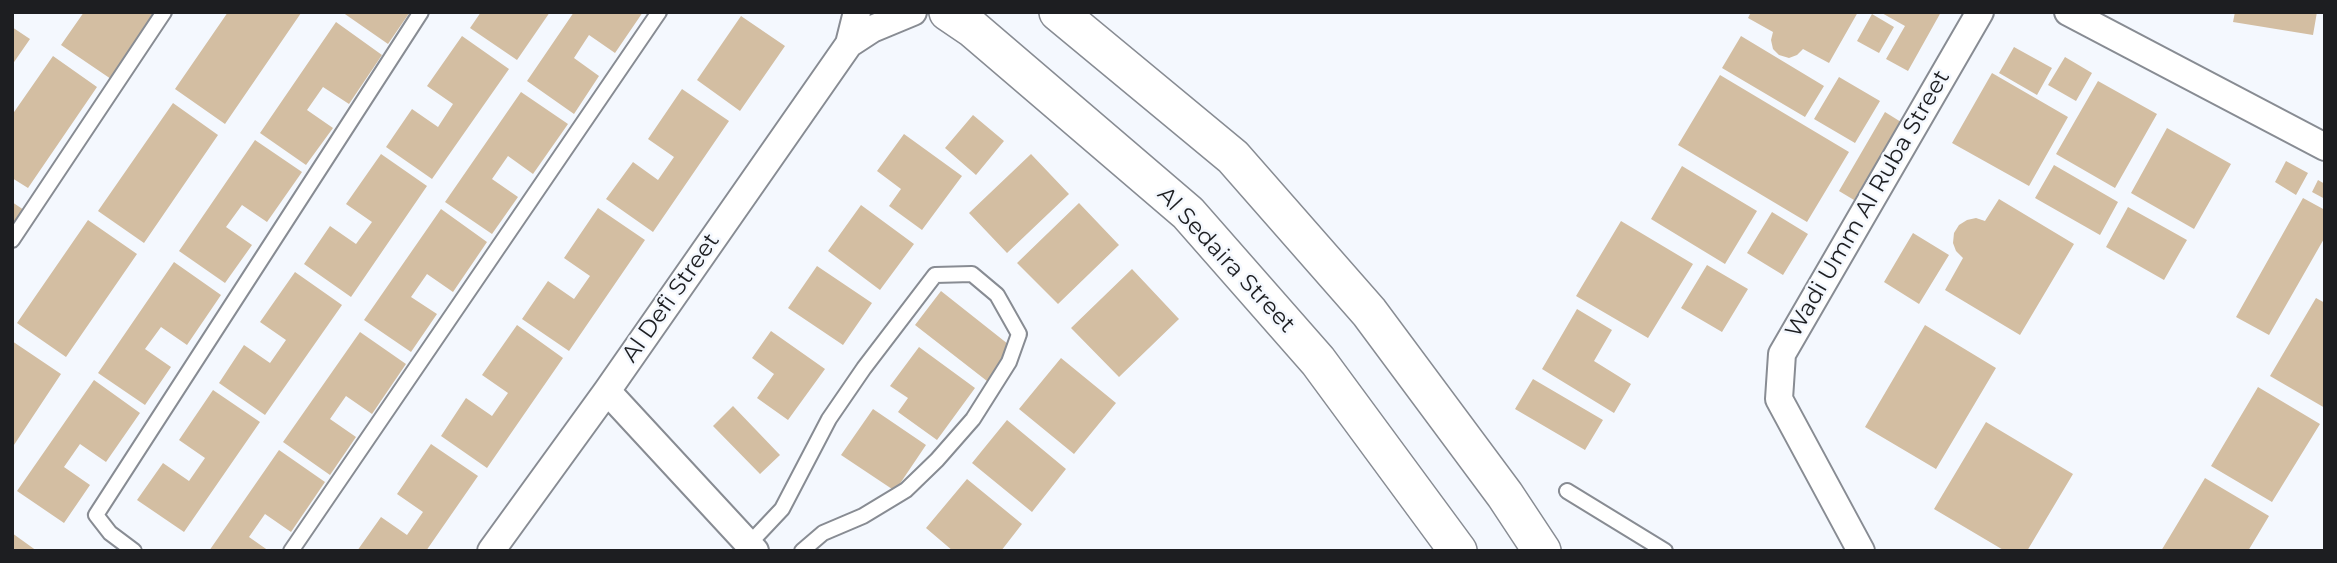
<!DOCTYPE html>
<style>
body{margin:0}
#map{position:relative;width:2337px;height:563px;overflow:hidden;background:#f4f8fe;font-family:Montserrat,sans-serif}
canvas{display:block}
.frame{position:absolute;inset:0;border:14px solid #1d1e21;pointer-events:none}
</style>
<div id="map">
<canvas width="2337" height="563"></canvas>
<div class="frame"></div>
</div>
<script>
const g = document.querySelector('canvas').getContext('2d');
g.lineJoin = 'round';
function fill(path, color) { g.fillStyle = color; g.fill(path, 'evenodd'); }
function strokePath(path, color, width, dash) { g.strokeStyle = color; g.lineWidth = width; g.lineCap = dash ? 'butt' : 'round'; g.setLineDash(dash || []); g.stroke(path); }
function label(font, color, halo, rows, align = 'center') {
  g.font = font + ' Montserrat,sans-serif'; g.lineWidth = 5; g.setLineDash([]); g.textBaseline = 'middle'; g.strokeStyle = halo; g.fillStyle = color; for (const [text, x, y, turn = 0] of rows) {
    g.save(); g.translate(x, y); g.rotate((+turn || 0) * Math.PI / 180); g.textAlign = isNaN(turn) ? turn : align; if (halo) g.strokeText(text, 0, 0); g.fillText(text, 0, 0); g.restore();
  }
}
const building = new Path2D(`
 M84 12H157L111 79 61 45Z
 M228 12 301 13 225 124 175 89Z
 M342 12H410L388 44Z
 M481 12H550L517 60 470 28Z
 M574 12H643L615 53 589 35 574 58 599 76 574 114 527 81Z
 M1751 12H1858L1829 63 1803 49 1797 55 1789 58 1779 55 1773 49 1771 40 1773 32 1748 18Z
 M1880 12H1941L1908 71 1886 59 1905 26Z
 M2235 12H2317L2313 35 2233 22Z
 M1872 14 1894 27 1879 53 1857 41Z
 M741 16 785 46 740 111 697 80Z
 M336 22 382 55 349 104 323 87 307 110 333 128 306 165 260 133Z
 M12 27 30 39 12 65Z
 M462 36 509 69 432 179 386 147 412 109 438 127 453 104 427 86Z
 M1741 36 1824 86 1805 117 1722 68Z
 M2014 47 2052 68 2037 95 1999 73Z
 M53 56 97 87 28 188 12 178V115Z
 M2065 57 2092 73 2076 101 2048 85Z
 M1992 73 2068 117 2029 186 1952 143Z
 M1720 75 1849 152 1807 222 1678 145Z
 M1839 77 1880 101 1855 143 1814 119Z
 M2098 81 2157 114 2115 188 2056 154Z
 M682 89 729 121 653 232 606 199 633 162 658 180 674 157 648 139Z
 M521 92 568 124 533 174 508 156 492 179 518 197 492 234 445 202Z
 M173 103 218 135 144 243 98 211Z
 M1885 112 1901 122 1854 200 1839 191Z
 M973 115 1004 141 976 175 945 148Z
 M2167 128 2231 164 2194 229 2131 193Z
 M904 134 962 176 922 230 889 206 901 189 877 171Z
 M255 140 302 172 267 222 242 205 226 227 252 245 225 283 179 251Z
 M381 154 427 186 351 297 304 264 330 226 356 244 372 222 346 204Z
 M1031 154 1069 194 1007 253 969 213Z
 M2286 161 2308 173 2296 195 2275 182Z
 M2054 165 2118 202 2100 235 2035 198Z
 M1682 166 1757 211 1725 264 1651 219Z
 M2318 180 2325 184V199L2312 192Z
 M2303 198 2325 210V237L2269 335 2236 317Z
 M1999 199 2074 244 2020 335 1945 290 1963 258 1956 251 1953 243 1954 233 1959 225 1967 220 1976 218 1985 221Z
 M12 202 24 210 12 227Z
 M1079 203 1119 245 1058 304 1017 263Z
 M861 205 914 244 880 290 828 251Z
 M2128 207 2187 240 2164 280 2106 247Z
 M598 208 645 240 569 351 522 319 548 281 574 299 590 276 564 258Z
 M441 209 487 242 453 292 427 274 411 297 437 314 411 352 364 320Z
 M1772 212 1808 234 1783 275 1747 253Z
 M88 220 137 254 66 357 17 323Z
 M1621 221 1693 264 1648 338 1576 296Z
 M1913 233 1949 255 1919 304 1884 282Z
 M174 262 221 295 187 345 161 327 145 349 171 367 145 405 98 373Z
 M1707 265 1748 289 1722 332 1681 308Z
 M817 266 872 303 843 345 788 308Z
 M1132 269 1179 319 1119 377 1071 328Z
 M295 272 342 305 265 415 219 383 244 345 270 363 286 340 260 322Z
 M941 291 1013 348 987 381 915 325Z
 M2316 298 2325 303V408L2270 376Z
 M1577 309 1612 330 1594 361 1631 384 1614 413 1542 369Z
 M517 325 563 358 487 468 441 436 466 398 492 416 508 393 482 375Z
 M1925 325 1996 368 1936 469 1865 427Z
 M771 331 825 369 788 420 757 398 774 374 752 358Z
 M360 332 406 364 372 414 346 396 330 419 356 437 330 475 283 442Z
 M12 341 61 374 12 448Z
 M919 347 975 388 937 440 898 412 908 398 890 386Z
 M1061 358 1116 403 1074 454 1019 409Z
 M1533 379 1603 420 1585 450 1515 409Z
 M94 380 140 413 106 462 80 444 64 467 90 485 64 523 17 491Z
 M2258 387 2320 424 2272 502 2211 466Z
 M213 390 260 422 184 532 137 500 163 463 189 481 205 458 179 440Z
 M733 406 780 455 760 474 713 426Z
 M873 409 926 445 895 491 841 455Z
 M1007 420 1066 469 1032 512 972 463Z
 M1986 422 2073 474 2027 551H2005L1934 509Z
 M431 444 478 476 426 551H357L381 517 407 535 423 512 397 494Z
 M279 450 325 482 291 532 265 514 249 537 269 551H209Z
 M2205 478 2269 516 2248 551H2161Z
 M967 479 1022 524 1001 551H953L926 528Z
 M12 533 37 551H12Z`);
const service = new Path2D(`
 M12 240 164 12
 M1567 491 1665 551
 M749 544 782 509 829 419 864 368 935 275 972 274 997 295 1019 334 1009 362 973 419 937 460 906 490 863 516 823 533 802 551
 M134 551 110 533 96 515 421 12
 M291 551 659 12`);
const minor = new Path2D(`
 M2068 12 2325 147
 M849 44 872 29 913 12
 M607 391 755 551
 M491 551 607 391 849 44 857 12
 M1861 551 1779 399 1782 354 1980 12`);
const secondary = new Path2D(`
 M948 12 973 29 1188 213 1318 361 1458 551
 M1058 12 1233 157 1369 312 1505 495 1542 551`);
const streetNames = [
 ["Wadi Umm Al Ruba Street",1868,204,-60],
 ["Al Sedaira Street",1226,260,47],
 ["Al Defi Street",671,298,-55]
];
fill(building, '#d3bea2');
strokePath(service, '#888c93', 18);
strokePath(minor, '#888c93', 30);
strokePath(secondary, '#888c93', 40);
strokePath(service, '#fff', 14);
strokePath(minor, '#fff', 26);
strokePath(secondary, '#fff', 37);
label('23px', '#1d1e21', '#f4f8fe', streetNames);
</script>
